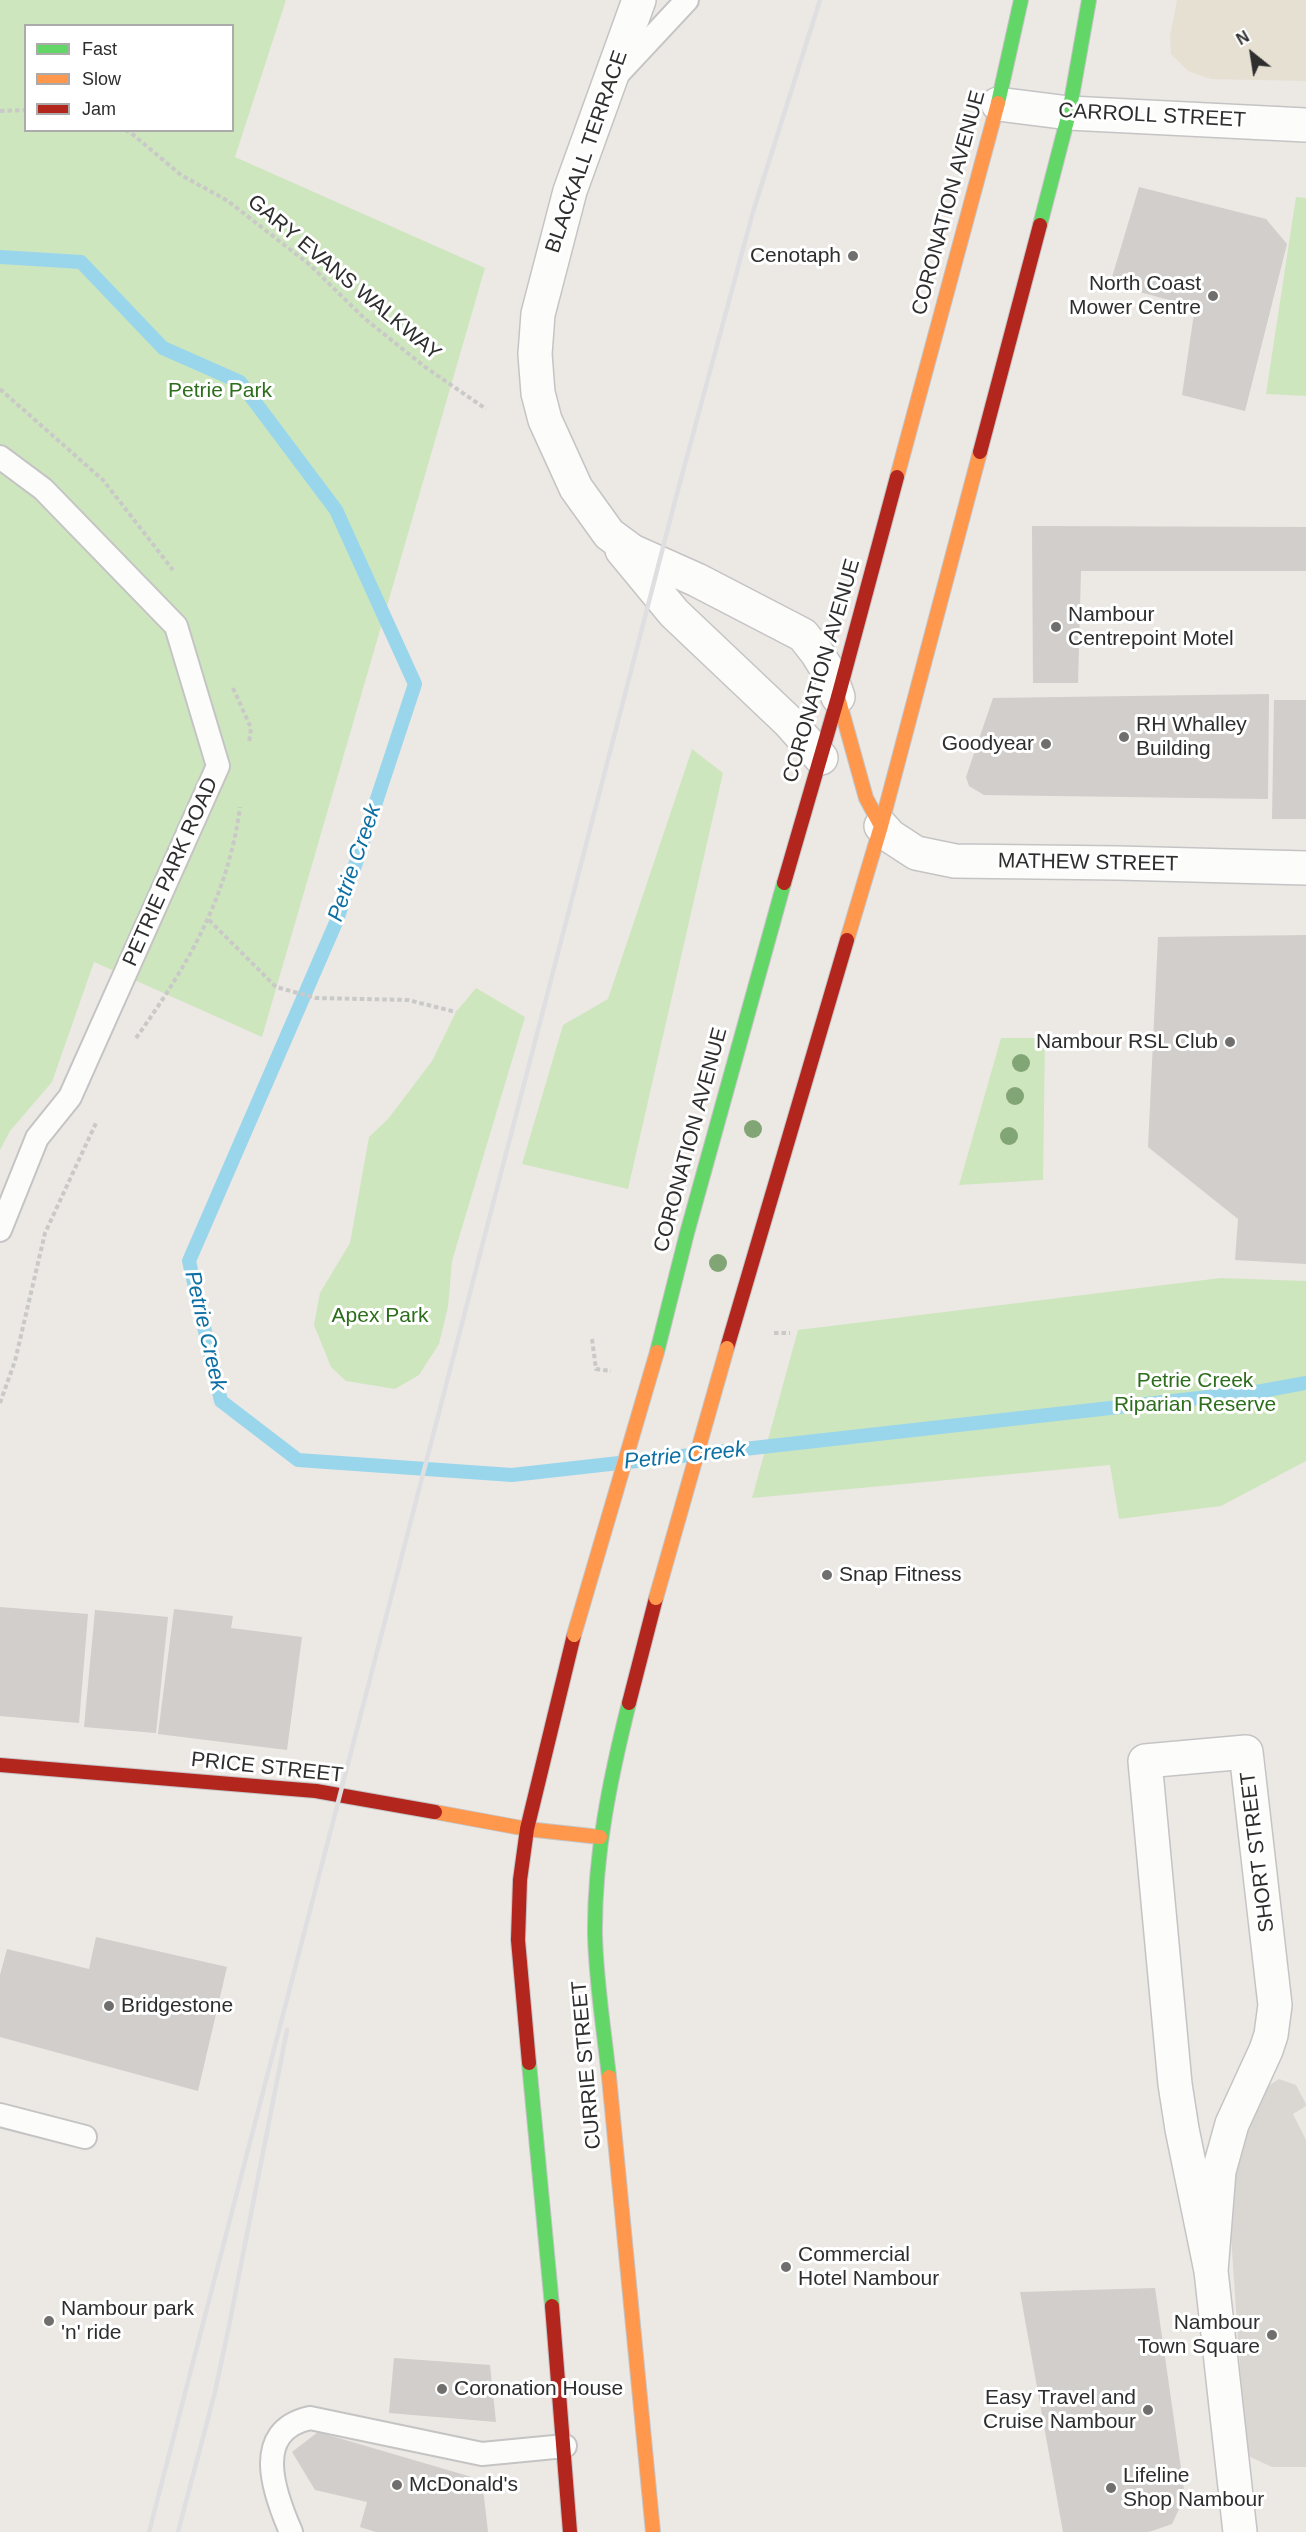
<!DOCTYPE html>
<style>
body{margin:0}
#map{position:relative;width:1306px;height:2532px;overflow:hidden;background:#ece8e4;font-family:Arial,sans-serif}
canvas{display:block}
.legend{position:absolute;left:24px;top:24px;width:210px;height:108px;box-sizing:border-box;background:#fff;border:2px solid #ababab;margin:0;padding:8px 10px;list-style:none;font-size:18px;color:#2e2e2e}
.legend li{display:flex;align-items:center;gap:12px;height:30px}
.legend b{width:30px;border:2px solid #ababab}
.north{position:absolute;left:1222px;top:24px;width:60px;height:60px;-webkit-text-stroke:4px #fff;paint-order:stroke;rotate:330deg;font-size:16px;font-weight:700;line-height:24px;text-align:center;color:#2e2e2e}
.north::after{content:'';display:block;margin:auto;width:21px;height:27px;background:#2e2e2e;clip-path:polygon(50% 0,100% 100%,50% 72%,0 100%)}
</style>
<div id="map">
<canvas width="1306" height="2532"></canvas>
<ul class="legend">
<li><b style="height:8px;background:#63d668"></b>Fast</li>
<li><b style="height:8px;background:#ff974d"></b>Slow</li>
<li><b style="height:8px;background:#b3261e"></b>Jam</li>
</ul>
<div class="north">N</div>
</div>
<script>
const g = document.querySelector('canvas').getContext('2d');
g.lineJoin = 'round';
function fill(path, color) { g.fillStyle = color; g.fill(path, 'evenodd'); }
function strokePath(path, color, width, dash) { g.strokeStyle = color; g.lineWidth = width; g.lineCap = dash ? 'butt' : 'round'; g.setLineDash(dash || []); g.stroke(path); }
function label(font, color, halo, rows, align = 'center') {
  g.font = font + ' Arial,sans-serif'; g.lineWidth = 6; g.setLineDash([]); g.textBaseline = 'middle'; g.strokeStyle = halo; g.fillStyle = color; for (const [text, x, y, turn = 0] of rows) {
    g.save(); g.translate(x, y); g.rotate((+turn || 0) * Math.PI / 180); g.textAlign = isNaN(turn) ? turn : align; if (halo) g.strokeText(text, 0, 0); g.fillText(text, 0, 0); g.restore();
  }
}
const education = new Path2D(`
 M1177 0H1306V81L1211 79 1188 71 1171 54 1170 36Z`);
const green = new Path2D(`
 M0 0H286L235 157 485 268 262 1037 94 962 52 1082 10 1131 0 1150ZM26 26H232V130H26Z
 M1296 197 1306 198V396L1266 394Z
 M692 749 723 773 628 1189 522 1164 563 1025 608 999Z
 M476 988 525 1017 452 1261 448 1307 439 1344 419 1375 395 1389 346 1381 331 1367 314 1325 320 1293 350 1243 369 1137 388 1119 432 1061 456 1012Z
 M1001 1038H1045L1043 1180 959 1185Z
 M1221 1278 1306 1281V1461L1221 1506 1119 1519 1110 1465 752 1498 798 1330Z`);
const plaza = new Path2D(`
 M1279 2079 1296 2085 1306 2104V2106L1293 2114 1306 2140V2467H1272L1246 2455 1226 2163 1253 2096Z`);
const stream = new Path2D(`
 M0 257 81 262 163 348 240 382 336 510 415 684 337 920 189 1261 221 1401 298 1460 512 1475 1262 1391 1306 1383`);
const building = new Path2D(`
 M1139 187 1266 219 1287 244 1245 411 1182 395 1195 307 1110 284Z
 M1032 526 1306 527V571H1081L1078 683H1033Z
 M1269 694 1268 799 984 795 969 786 966 777 993 698Z
 M1274 700H1306V819H1272Z
 M1306 935V1264L1235 1260 1238 1219 1148 1147 1158 937Z
 M0 1607 88 1614 79 1723 0 1716Z
 M174 1609 233 1616 231 1628 302 1637 287 1750 158 1734Z
 M95 1610 168 1617 156 1733 84 1727Z
 M96 1937 227 1967 198 2091 0 2037V1975L7 1949 89 1969Z
 M1155 2288 1185 2496 1172 2524 1149 2532H1063L1020 2292Z
 M394 2358 490 2365 496 2422 389 2413Z
 M318 2432 482 2480 488 2532H376L360 2527 367 2502 315 2490 292 2452Z`);
const path = new Path2D(`
 M0 111 26 110
 M125 130 131 133 181 175 228 201 310 265 364 318 425 367 486 409
 M0 389 103 480 173 570
 M233 688 251 728 249 743
 M209 920 276 987 316 998 408 1000 456 1012
 M136 1038C188 965 228 897 240 807
 M774 1333H790
 M592 1339 596 1369 611 1371
 M0 1403 15 1361 45 1233 96 1123`);
const lane = new Path2D(`
 M617 75 687 0
 M0 457 43 489 176 626 218 766 70 1097 37 1138 0 1230
 M0 2115 85 2137
 M291 2532C274 2493 251 2431 310 2418L482 2454 565 2446`);
const street = new Path2D(`
 M639 0 570 191 538 314 535 354 538 393 545 420 576 488 609 534 632 551 697 580 803 635 817 653 830 674 838 697
 M998 104 1069 113 1306 125
 M622 550 674 613 789 722 821 758
 M881 826 890 836 916 853 955 861 1118 863 1306 868
 M1211 2271 1219 2171 1232 2124 1266 2050 1271 2035 1275 2005 1246 1752 1145 1761 1175 2084 1182 2129 1211 2271 1240 2532`);
const fast = new Path2D(`
 M998 103 1021 0
 M1040 225 1069 113 1089 0
 M657 1352 687 1233 784 883
 M529 2063 552 2306
 M609 2077C604 2030 596 1982 595 1935 594 1856 610 1779 629 1703`);
const slow = new Path2D(`
 M897 477 998 103
 M838 697 866 798 881 826
 M847 940 881 826 980 452
 M435 1812 527 1829
 M527 1829 600 1837
 M609 2077 653 2532`);
const jam = new Path2D(`
 M980 452 1040 225
 M784 883 838 697 897 477
 M727 1348 847 940
 M629 1703 656 1598
 M0 1765 316 1791 435 1812
 M529 2063 518 1940 520 1880 527 1829 574 1635
 M552 2306 570 2532`);
const rail = new Path2D(`
 M149 2532 675 501 753 212 820 0
 M178 2532 215 2392 229 2326 287 2030`);
const slowBridge = new Path2D(`
 M656 1598 727 1348
 M574 1635 657 1352`);
const trees = [
 [1021,1063],
 [1015,1096],
 [753,1129],
 [1009,1136],
 [718,1263]
];
const markers = [
 [853,256,6,"#706f6e"],
 [1213,296,6,"#706f6e"],
 [1056,627,6,"#706f6e"],
 [1124,737,6,"#706f6e"],
 [1046,744,6,"#706f6e"],
 [1230,1042,6,"#706f6e"],
 [827,1575,6,"#706f6e"],
 [109,2006,6,"#706f6e"],
 [786,2267,6,"#706f6e"],
 [49,2321,6,"#706f6e"],
 [1272,2335,6,"#706f6e"],
 [442,2389,6,"#706f6e"],
 [1148,2410,6,"#706f6e"],
 [397,2485,6,"#706f6e"],
 [1111,2488,6,"#706f6e"]
];
const streetNames = [
 ["CARROLL STREET",1152,116,3],
 ["BLACKALL TERRACE",587,152,-71],
 ["CORONATION AVENUE",949,203,-75],
 ["GARY EVANS WALKWAY",344,278,40],
 ["CORONATION AVENUE",822,671,-74],
 ["MATHEW STREET",1088,863,1],
 ["PETRIE PARK ROAD",171,872,-66],
 ["CORONATION AVENUE",691,1140,-75],
 ["PRICE STREET",267,1768,6],
 ["SHORT STREET",1258,1852,-97],
 ["CURRIE STREET",587,2065,-95]
];
const poiNames = [
 ["Cenotaph",841,256,"right"],
 ["North Coast",1201,284,"right"],
 ["Mower Centre",1201,308,"right"],
 ["Nambour",1068,615],
 ["Centrepoint Motel",1068,639],
 ["RH Whalley",1136,725],
 ["Building",1136,749],
 ["Goodyear",1034,744,"right"],
 ["Nambour RSL Club",1218,1042,"right"],
 ["Snap Fitness",839,1575],
 ["Bridgestone",121,2006],
 ["Commercial",798,2255],
 ["Hotel Nambour",798,2279],
 ["Nambour park",61,2309],
 ["'n' ride",61,2333],
 ["Nambour",1260,2323,"right"],
 ["Town Square",1260,2347,"right"],
 ["Coronation House",454,2389],
 ["Easy Travel and",1136,2398,"right"],
 ["Cruise Nambour",1136,2422,"right"],
 ["Lifeline",1123,2476],
 ["Shop Nambour",1123,2500],
 ["McDonald's",409,2485]
];
const parkNames = [
 ["Petrie Park",220,391],
 ["Apex Park",380,1316],
 ["Petrie Creek",1195,1381],
 ["Riparian Reserve",1195,1405]
];
const waterNames = [
 ["Petrie Creek",355,863,-71],
 ["Petrie Creek",205,1331,77],
 ["Petrie Creek",685,1456,-6]
];
fill(education, '#e6e0d3');
fill(green, '#cee6be');
fill(plaza, '#dad6d2');
strokePath(stream, '#99d6ec', 14);
fill(building, '#d1cecb');
strokePath(lane, '#c5c4c5', 26);
strokePath(street, '#c5c4c5', 36);
strokePath(fast, '#c5c4c5', 16);
strokePath(slow, '#c5c4c5', 16);
strokePath(jam, '#c5c4c5', 16);
strokePath(path, '#c9c9c8', 4, [4.5, 3]);
strokePath(lane, '#fcfcfb', 22);
strokePath(street, '#fcfcfb', 33);
strokePath(fast, '#63d668', 14);
strokePath(slow, '#ff974d', 14);
strokePath(jam, '#b3261e', 14);
strokePath(rail, '#dfdfe1', 4.5);
strokePath(slowBridge, '#c6c5c4', 16, []);
strokePath(slowBridge, '#ff974d', 14);
g.fillStyle = '#82a575';
for (const [x, y] of trees) { g.beginPath(); g.arc(x, y, 9, 0, 2 * Math.PI); g.fill(); }
for (const [x, y, r, color] of markers) { const dot = new Path2D(); dot.arc(x, y, r, 0, 2 * Math.PI); g.fillStyle = color; g.fill(dot); strokePath(dot, '#fff', 2); }
label('21px', '#2e2e2e', '#fff', streetNames);
label('21px', '#2e2e2e', '#fff', poiNames, 'left');
label('21px', '#2c6e1b', '#fff', parkNames);
label('italic 22px', '#0d6fa3', '#fff', waterNames);
</script>
